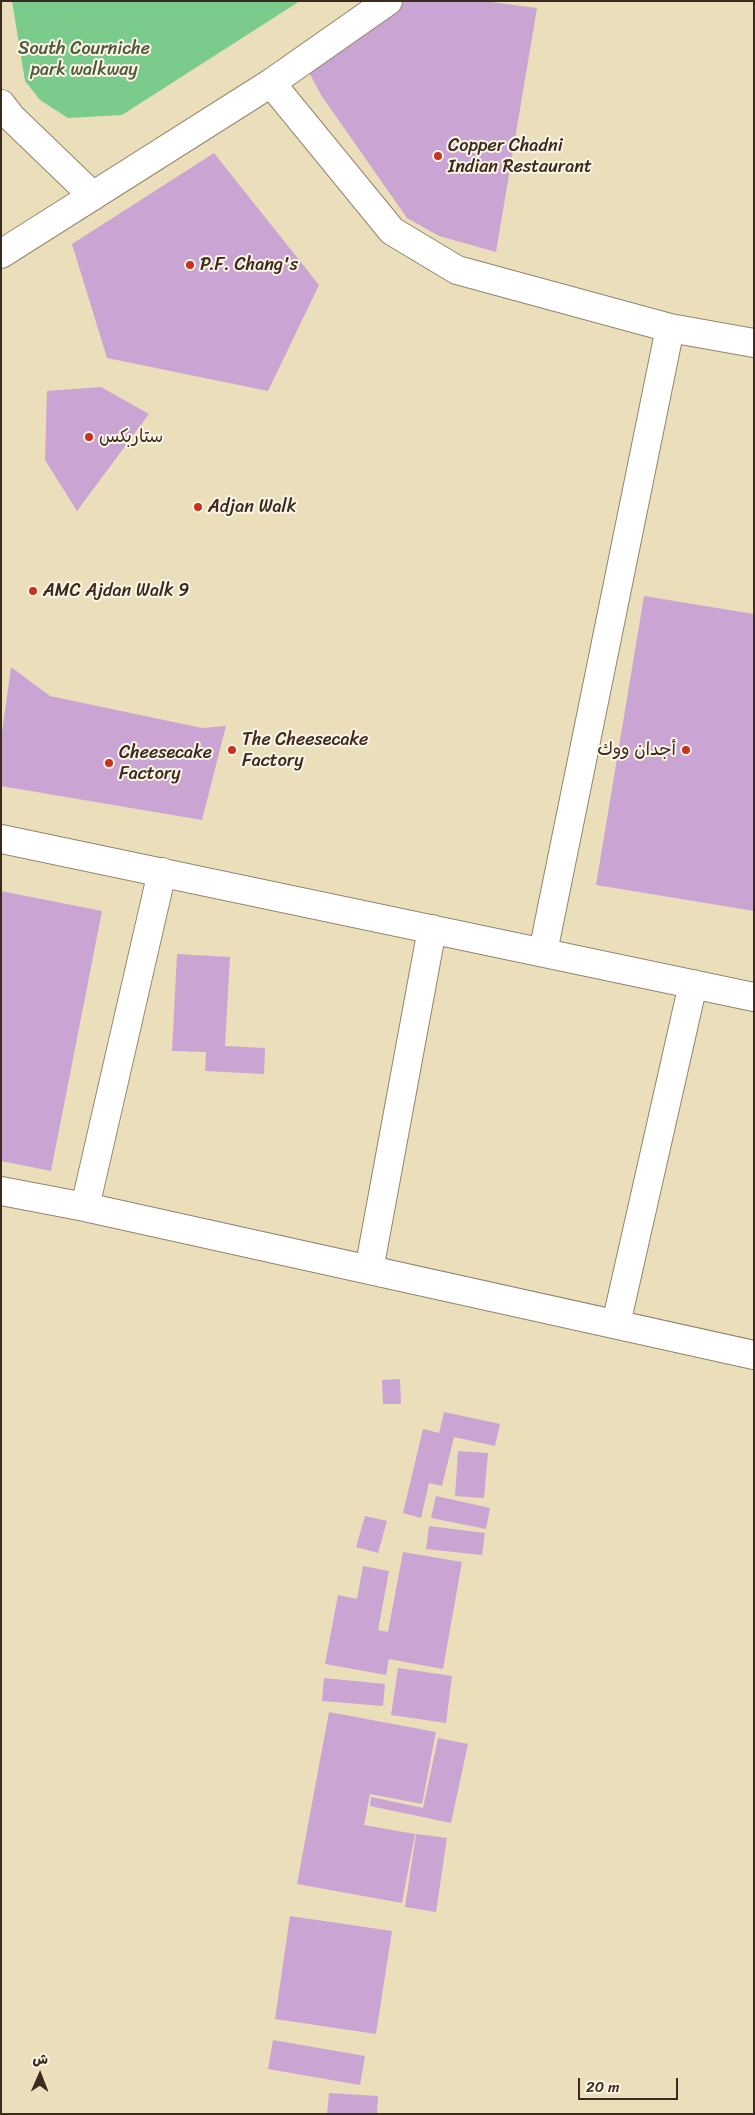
<!DOCTYPE html>
<meta charset="utf-8">
<style>
body{margin:0}
#map{position:relative;width:755px;height:2115px;overflow:hidden;background:#ebdfbb;font-family:Sriracha,"Playpen Sans Arabic",sans-serif}
canvas{display:block}
.frame{position:absolute;inset:0;border:2px solid #3b2a1e;pointer-events:none}
.north{position:absolute;left:15px;top:2050px;width:50px;height:50px;-webkit-text-stroke:4px #fcf5e5;paint-order:stroke;rotate:1deg;font-size:14px;font-weight:700;line-height:20px;text-align:center;color:#3b2a1e}
.north::after{content:'';display:block;margin:auto;width:18px;height:22px;background:#3b2a1e;clip-path:polygon(50% 0,100% 100%,50% 72%,0 100%)}
.scale{position:absolute;left:578px;top:2078px;width:100px;height:22px;box-sizing:border-box;border:2px solid #3b2a1e;border-top:0;padding-left:6px;font-size:15px;line-height:18px;white-space:nowrap;color:#3b2a1e;-webkit-text-stroke:4px #fcf5e5;paint-order:stroke}
</style>
<div id="map">
<canvas width="755" height="2115"></canvas>
<div class="frame"></div>
<div class="north">ش</div>
<div class="scale">20 m</div>
</div>
<script>
const g = document.querySelector('canvas').getContext('2d');
g.lineJoin = 'round';
function fill(path, color) { g.fillStyle = color; g.fill(path, 'evenodd'); }
function strokePath(path, color, width, dash) { g.strokeStyle = color; g.lineWidth = width; g.lineCap = dash ? 'butt' : 'round'; g.setLineDash(dash || []); g.stroke(path); }
function label(font, color, halo, rows, align = 'center') {
  g.font = font + ' Sriracha,"Playpen Sans Arabic",sans-serif'; g.lineWidth = 4; g.setLineDash([]); g.textBaseline = 'middle'; g.strokeStyle = halo; g.fillStyle = color; for (const [text, x, y, turn = 0] of rows) {
    g.save(); g.translate(x, y); g.rotate((+turn || 0) * Math.PI / 180); g.textAlign = isNaN(turn) ? turn : align; if (halo) g.strokeText(text, 0, 0); g.fillText(text, 0, 0); g.restore();
  }
}
const green = new Path2D(`
 M12 1H300L122 115 68 118 40 100 25 81Z`);
const building = new Path2D(`
 M395 1H483L537 8 496 252 439 236 407 218 321 95 310 74 311 59Z
 M214 153 319 285 268 391 107 358 72 244Z
 M101 387 149 414 77 511 45 460 47 391Z
 M644 596 754 614V911L596 885Z
 M11 667 50 696 202 728 226 726 202 820 1 786V740Z
 M1 891 102 911 51 1171 1 1161Z
 M177 954 230 957 225 1046 265 1048 264 1074 205 1071 206 1052 172 1051Z
 M400 1379 401 1404H383L382 1380Z
 M444 1412 500 1424 495 1446 454 1437 442 1486 429 1483 421 1518 403 1513 423 1429 439 1433Z
 M458 1451 488 1453 484 1498 455 1496Z
 M436 1496 490 1508 486 1529 431 1518Z
 M365 1516 387 1521 378 1553 356 1547Z
 M429 1526 485 1533 482 1555 426 1549Z
 M403 1552 462 1562 443 1669 389 1659 386 1675 325 1664 338 1595 357 1599 363 1566 389 1571 378 1630 388 1632Z
 M398 1668 452 1676 446 1723 391 1715Z
 M324 1678 385 1684 383 1706 322 1701Z
 M329 1712 436 1732 422 1804 370 1794 364 1825 415 1834 402 1903 297 1884Z
 M438 1738 468 1744 451 1823 370 1806 371 1797 423 1808Z
 M416 1834 447 1838 436 1912 405 1907Z
 M290 1916 392 1931 376 2034 275 2019Z
 M273 2040 365 2056 360 2085 268 2069Z
 M329 2093 378 2096 377 2114H327Z`);
const minor = new Path2D(`
 M271 83 392 231 457 270 670 328 754 343
 M1 104 11 117 93 196
 M1 254 271 83 388 1
 M1 839 754 997
 M543 952 670 328
 M1 1191 85 1207 754 1355
 M85 1207 162 872
 M369 1270 432 929
 M616 1324 693 984`);
const markers = [
 [438,156,5,"#c8321e"],
 [190,265,5,"#c8321e"],
 [89,437,5,"#c8321e"],
 [198,507,5,"#c8321e"],
 [33,591,5,"#c8321e"],
 [232,750,5,"#c8321e"],
 [686,750,5,"#c8321e"],
 [109,763,5,"#c8321e"]
];
const parkNames = [
 ["South Courniche",84,49],
 ["park walkway",84,70]
];
const poiNames = [
 ["Copper Chadni",448,146],
 ["Indian Restaurant",448,167],
 ["P.F. Chang's",200,265],
 ["ستاربكس",99,437],
 ["Adjan Walk",208,507],
 ["AMC Ajdan Walk 9",43,591],
 ["The Cheesecake",242,740],
 ["Factory",242,761],
 ["أجدان ووك",676,750,"right"],
 ["Cheesecake",119,753],
 ["Factory",119,774]
];
fill(green, '#7acb8c');
fill(building, '#caa5d3');
strokePath(minor, '#93846c', 30);
strokePath(minor, '#fff', 28);
for (const [x, y, r, color] of markers) { const dot = new Path2D(); dot.arc(x, y, r, 0, 2 * Math.PI); g.fillStyle = color; g.fill(dot); strokePath(dot, '#fcf5e5', 2); }
label('18px', '#4e5a3f', '#fcf5e5', parkNames);
label('18px', '#3b2a1e', '#fcf5e5', poiNames, 'left');
</script>
